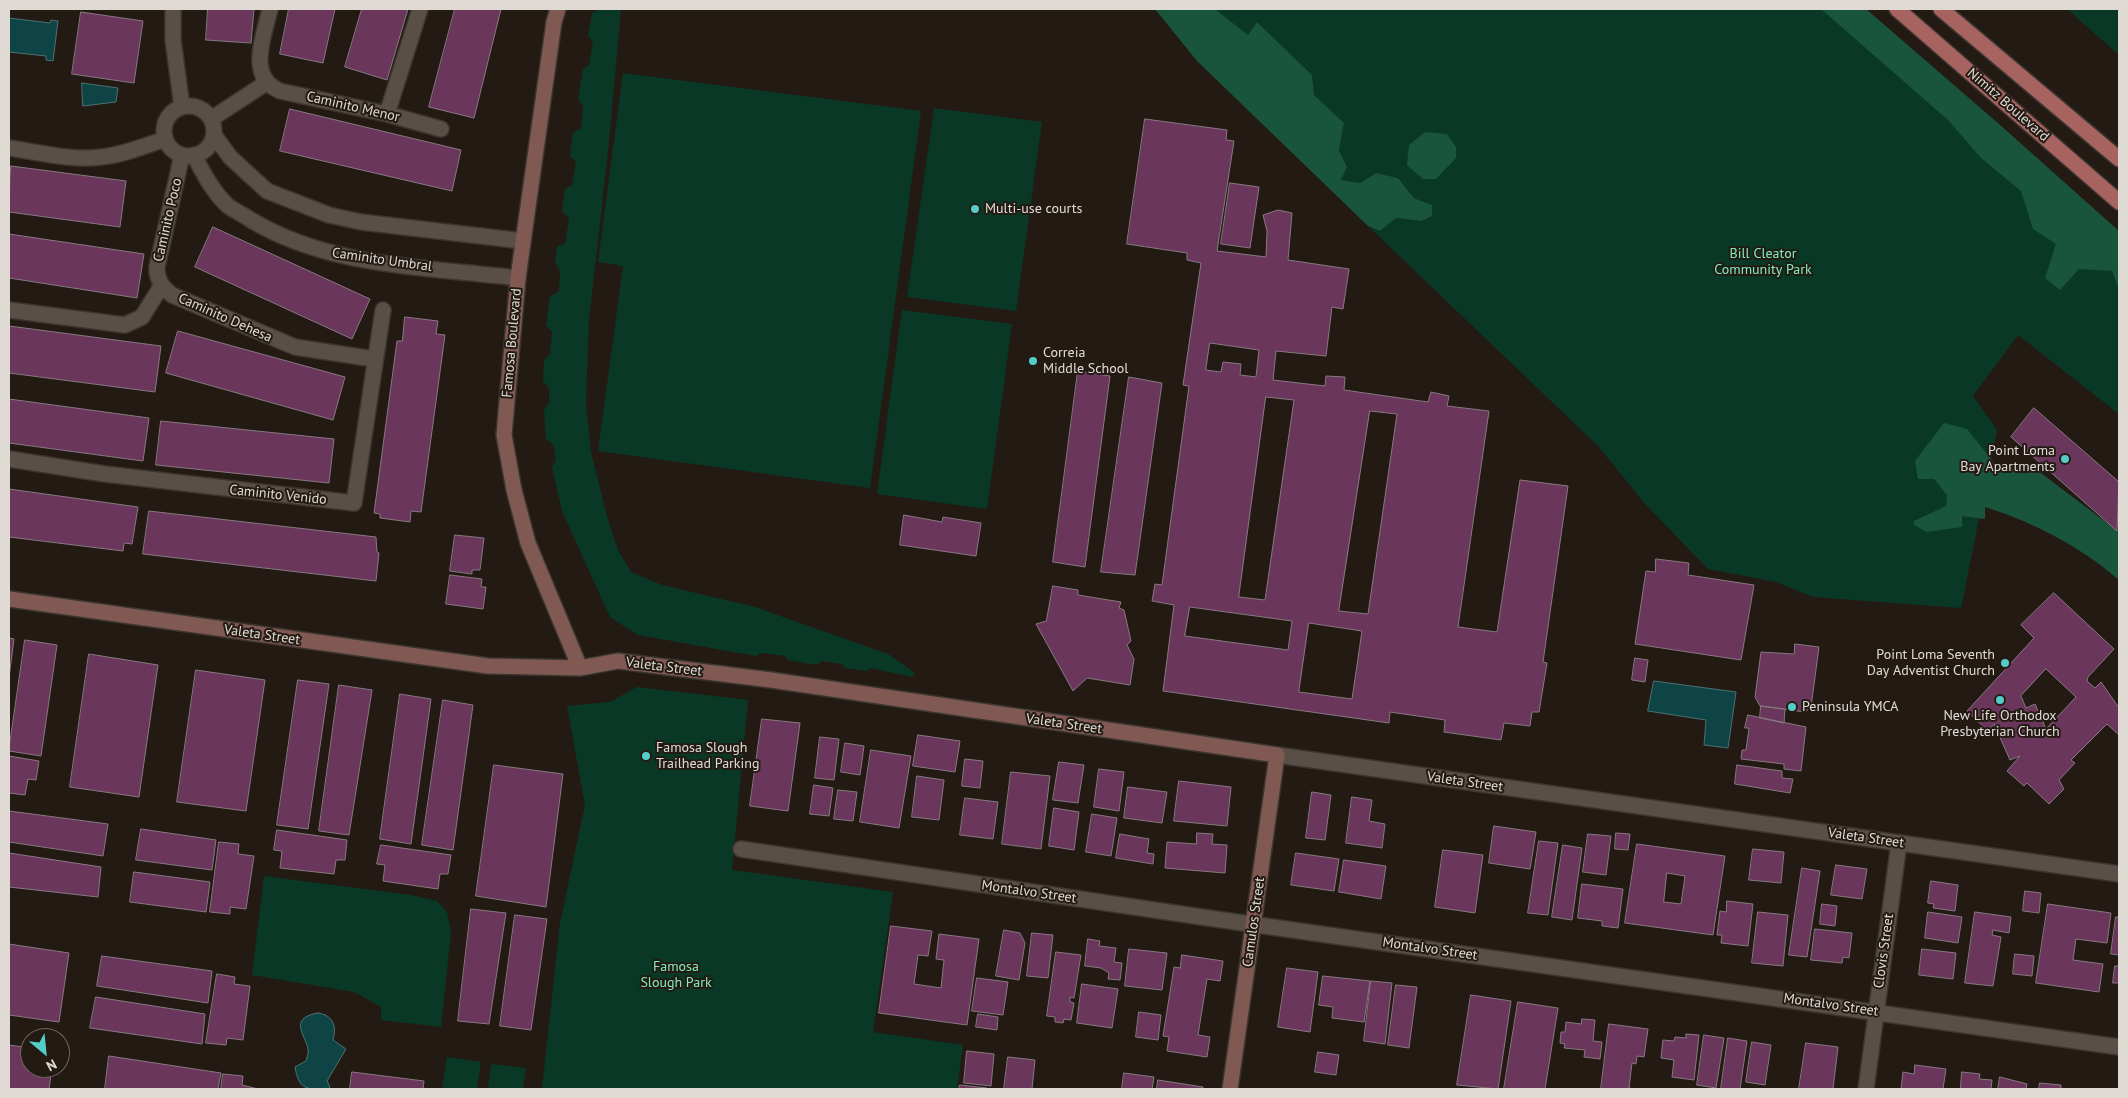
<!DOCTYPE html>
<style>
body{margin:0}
#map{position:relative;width:2128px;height:1098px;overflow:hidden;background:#231b13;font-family:"PT Sans",sans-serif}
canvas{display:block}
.frame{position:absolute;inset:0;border:10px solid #e0dad5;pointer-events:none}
.north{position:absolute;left:20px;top:1028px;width:50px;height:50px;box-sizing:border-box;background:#231b13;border:1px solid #6f6761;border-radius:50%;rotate:152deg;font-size:14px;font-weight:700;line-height:20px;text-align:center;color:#e0dad5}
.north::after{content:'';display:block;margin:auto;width:18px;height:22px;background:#54cdc8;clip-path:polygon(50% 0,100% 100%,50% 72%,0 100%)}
</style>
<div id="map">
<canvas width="2128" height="1098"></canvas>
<div class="frame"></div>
<div class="north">N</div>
</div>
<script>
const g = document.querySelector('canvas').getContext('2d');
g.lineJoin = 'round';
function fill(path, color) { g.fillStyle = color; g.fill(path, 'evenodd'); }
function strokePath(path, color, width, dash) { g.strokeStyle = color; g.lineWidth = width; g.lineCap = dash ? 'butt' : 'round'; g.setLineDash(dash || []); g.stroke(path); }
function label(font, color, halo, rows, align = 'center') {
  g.font = font + ' "PT Sans",sans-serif'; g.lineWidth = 4; g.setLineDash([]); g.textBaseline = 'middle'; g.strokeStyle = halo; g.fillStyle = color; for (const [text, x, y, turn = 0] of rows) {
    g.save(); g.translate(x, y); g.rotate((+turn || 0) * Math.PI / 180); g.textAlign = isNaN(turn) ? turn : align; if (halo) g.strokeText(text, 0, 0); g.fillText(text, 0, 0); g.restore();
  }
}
const green = new Path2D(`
 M600 9H621L608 152 589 320 586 403 591 452 608 520 618 550 631 572 662 585 755 607 888 654 915 673 912 677 870 668 867 671 845 668 842 664 821 661 817 665 788 660 785 656 761 653 756 656 638 635 610 617 562 511 552 467 556 460 553 444 546 439 544 409 549 403V388L543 381 544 360 550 354 552 332 546 325 550 297 559 291 560 272 555 262 557 246 565 244 569 218 562 211 565 189 572 185 576 162 570 156 573 133 581 128 583 105 578 99 583 69 589 65 593 42 588 36 592 13Z
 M1215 9H1847L2119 238V414L2018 335 1973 396 1997 430 1961 608 1813 597 1776 582 1708 569 1646 505 1598 446 1368 226 1380 231 1396 218 1421 221 1432 205 1414 198 1398 178 1376 173 1360 183 1341 180 1347 167 1339 150 1344 123 1314 95 1312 75 1257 22 1248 35Z
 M2067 9H2119V55Z
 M623 73 921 111 870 488 598 451 623 266 598 262Z
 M934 108 1042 122 1016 311 907 297Z
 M902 310 1012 324 987 509 877 494Z
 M637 687 748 700 732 870 893 892 873 1032 963 1045 957 1089H542L560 923 585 805 567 706 610 702Z
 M264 876 411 895 437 901 447 912 451 932 441 1027 381 1020V1007L354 992 252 975Z
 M447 1057 481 1062 477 1089H442Z
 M491 1064 526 1068 523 1089H488Z`);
const forest = new Path2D(`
 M1155 9H1215L1248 35 1257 22 1312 75 1314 95 1344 123 1339 150 1347 167 1341 180 1360 183 1376 173 1398 178 1414 198 1432 205V216L1421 221 1396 218 1380 231 1368 226 1197 61Z
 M1821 9H1866L1999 124 2119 231V289L2112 271 2079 269 2060 290 2045 278 2056 244 2033 229 2021 191 1980 157 1948 120Z
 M1425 132 1447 134 1456 147V158L1436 179H1423L1407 165 1409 145Z
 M1944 423 1967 429 1994 463 2029 464 2119 532V580C2081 547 2033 522 1985 507V519L1962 516V527L1927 532 1914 525V521L1946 506 1947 495 1934 479H1918L1915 461Z`);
const water = new Path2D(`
 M9 18 50 23 51 20 58 21 53 61 46 60V56L9 52Z
 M82 83 118 88 116 102 83 106Z
 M1654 681 1736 692 1728 748 1704 745 1706 720 1648 711Z
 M318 1013C333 1015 337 1026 333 1040L346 1049 327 1081 330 1087 328 1089C307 1089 299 1091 295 1067L306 1061C307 1057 309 1053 308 1049 306 1036 287 1018 318 1013Z`);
const building = new Path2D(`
 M208 9H254L251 43 206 40Z
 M289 9H335L323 63 280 54Z
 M362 9H408L387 80 345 67Z
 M455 9H501L474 118 429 107Z
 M81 12 143 21 134 83 72 74Z
 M290 109 461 150 452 191 280 151Z
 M1145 119 1227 130 1226 140 1234 141 1217 251 1266 257 1267 231 1263 215 1278 210 1292 213 1288 260 1349 269 1343 309 1332 307 1326 356 1276 351 1273 380 1325 386 1326 376 1345 377 1344 390 1428 402 1431 392 1449 396 1447 406 1489 411 1458 627 1497 632 1520 480 1568 486 1543 662 1547 663 1539 712H1532L1530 726 1504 723 1501 740 1444 732 1445 720 1390 712 1389 723 1163 691 1174 605 1152 601 1155 584 1162 585 1189 386 1183 385 1201 263 1187 260V253L1127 244ZM1210 343 1259 350 1256 377 1240 375 1241 364 1223 362 1221 372 1206 370ZM1266 397 1294 400 1265 600 1239 597ZM1370 411 1397 414 1368 614 1339 611ZM1190 607 1292 621 1288 650 1185 636ZM1309 623 1362 631 1352 699 1299 692Z
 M11 166 126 181 120 227 9 212Z
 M1230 183 1259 187 1250 248 1221 244Z
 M213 227 370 299 352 339 195 267Z
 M9 234 144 254 137 298 9 278Z
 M405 317 438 321 436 334 445 335 421 512 411 511 410 522 380 518V514L374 513 397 341H402Z
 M9 326 161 346 155 392 9 373Z
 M178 331 345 377 333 420 166 373Z
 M1078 371 1110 376 1085 567 1053 562Z
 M1129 377 1162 383 1135 575 1101 572Z
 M9 399 149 418 143 461 9 443Z
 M2034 408 2119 482 2117 531 2011 437Z
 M161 421 334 439 329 483 156 465Z
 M9 489 138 507 132 544 124 543 123 551 9 537Z
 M149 511 376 537 377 552 379 553 376 581 143 554Z
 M904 515 942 522 943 517 981 523 976 556 900 545Z
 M455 535 484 538 480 570H472V574L450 571Z
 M1656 559 1689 563 1688 575 1754 585 1741 660 1635 644 1646 571 1655 572Z
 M450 575 482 579 481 587H486L483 609 446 604Z
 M1053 586 1078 590V595L1121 602 1119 608 1124 610 1131 641 1127 645 1134 659 1130 685 1087 678 1073 691 1036 624 1046 621Z
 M2054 593 2114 649 2088 677 2087 681 2095 688 2101 682 2119 708V735L2107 724 2071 760 2075 763 2059 780 2064 789 2049 804 2027 783 2024 786 2007 771 2020 756 2010 760 1994 724 1988 731 1967 711 2034 638 2021 625ZM2046 669 2076 697 2046 729 2035 704 2026 708 2021 696Z
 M9 638 14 639 9 678Z
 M25 640 57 645 41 756 9 751Z
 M1795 644 1819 647 1811 707 1805 712 1760 706 1755 697 1761 652 1794 654Z
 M89 654 158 665 139 797 70 787Z
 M1635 658 1648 660 1645 682 1632 680Z
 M196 670 265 680 246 811 177 802Z
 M298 680 329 684 308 829 277 825Z
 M339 685 372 690 349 835 319 831Z
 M400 694 431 699 411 844 380 839Z
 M443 700 473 705 453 850 422 845Z
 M1761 706 1785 709 1784 723 1760 718Z
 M1748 715 1806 727 1801 771 1784 769V764L1741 759 1742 750H1746L1749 728H1745Z
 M762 719 800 723 788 811 750 806Z
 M918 735 960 741 955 772 913 766Z
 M820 737 839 739 834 780 815 778Z
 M845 743 864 746 860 775 841 772Z
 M871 750 911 756 899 828 860 822Z
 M9 756 39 761 36 780 28 779 25 795 9 793Z
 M965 759 983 761 980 788 962 786Z
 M1059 762 1084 765 1078 803 1053 800Z
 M494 765 563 774 546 907 476 896Z
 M1737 765 1782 771V778L1793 779 1790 793 1735 784Z
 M1099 769 1124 772 1119 811 1094 807Z
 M1011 772 1050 776 1041 849 1002 844Z
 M917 776 944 780 939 820 912 817Z
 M1179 781 1231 787 1227 826 1174 821Z
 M814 785 833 788 829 816 810 814Z
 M1128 787 1167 792 1162 823 1124 818Z
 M838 790 857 792 853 821 834 819Z
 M1312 792 1331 795 1325 840 1306 838Z
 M1352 797 1372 800 1369 821 1385 824 1382 848 1346 843Z
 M965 798 998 802 993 839 960 835Z
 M1054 808 1079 812 1074 850 1049 846Z
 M9 811 108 824 103 856 9 842Z
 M1092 814 1117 818 1111 856 1086 852Z
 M1494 826 1536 832 1530 869 1489 863Z
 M141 829 216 840 212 870 136 860Z
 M277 830 347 840 345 860H336L334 874 280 868 282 851 274 850Z
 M1197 833 1213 834 1212 844 1227 845 1225 873 1165 868 1167 842 1196 844Z
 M1616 833 1630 834 1628 850 1615 849Z
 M1120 834 1149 839 1147 853 1154 854 1153 864 1116 858Z
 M1588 834 1611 836 1606 875 1583 872Z
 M1539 841 1558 843 1548 915 1528 913Z
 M219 842 239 844 238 854 254 856 246 909 230 907V914L210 912Z
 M1637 844 1725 856 1713 935 1625 923ZM1667 873 1685 876 1681 904 1664 902Z
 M381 845 451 855 448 874H440L438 889 383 881 385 865 377 864Z
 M1563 845 1582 848 1572 920 1552 917Z
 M1753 849 1784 852 1781 883 1749 880Z
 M1443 850 1483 855 1475 913 1435 907Z
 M9 853 101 867 98 897 9 887Z
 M1296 853 1339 859 1334 891 1291 885Z
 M1344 860 1386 866 1381 899 1339 892Z
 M1836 865 1867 869 1862 899 1831 895Z
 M1802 868 1820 871 1807 957 1789 955Z
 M134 872 210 882 206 912 130 902Z
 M1931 881 1958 885 1955 911 1933 908 1934 904 1928 903Z
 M1582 884 1623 889 1618 928 1602 926V921L1578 918Z
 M2025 891 2041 893 2039 913 2023 911Z
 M1727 901 1753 904 1748 946 1721 943 1722 935H1717L1720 911 1726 912Z
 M1822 904 1837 906 1835 926 1820 924Z
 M2048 904 2111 913 2107 943 2076 939 2073 960 2103 964 2099 992 2036 983Z
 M471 909 506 913 489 1024 458 1021Z
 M1758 912 1788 915 1783 966 1752 963Z
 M1928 912 1962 917 1958 943 1925 938Z
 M1975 912 2011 917 2009 933 1993 930 1992 935 2001 937 1993 986 1965 983Z
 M515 915 547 919 531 1030 500 1026Z
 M2116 917H2119V955L2111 954Z
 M891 926 932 931 928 956 918 955 914 984 941 988 944 960 936 959 939 934 979 939 967 1025 879 1013Z
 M1815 929 1852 933 1849 958 1843 957 1842 963 1811 960Z
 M1004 930 1020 933 1025 943 1019 980 996 976Z
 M1032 933 1053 935 1048 978 1027 976Z
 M1088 939 1100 941 1099 946 1116 948 1114 962 1122 963 1120 980 1108 979 1109 973 1101 968 1085 966Z
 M9 944 69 953 59 1022 9 1015Z
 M1129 949 1167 953 1162 990 1125 986Z
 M1922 949 1956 953 1953 979 1919 975Z
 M1056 952 1081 955 1074 998 1070 997V1002L1074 1003 1071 1020 1064 1019 1063 1023 1055 1022V1017L1047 1016Z
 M2015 954 2034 956 2032 976 2013 974Z
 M1182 955 1223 961 1220 981 1207 979 1198 1035 1210 1037 1207 1057 1167 1051 1169 1037 1163 1036 1174 967 1180 968Z
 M102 956 212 971 208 1003 97 986Z
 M2115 966H2119V983H2113Z
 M1287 968 1318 972 1310 1032 1278 1027Z
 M217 974 235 977 234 984 250 986 243 1040 227 1038 226 1045 206 1043Z
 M1323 976 1370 981 1364 1022 1332 1018 1333 1007 1319 1005Z
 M977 978 1008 982 1003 1015 972 1011Z
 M1371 981 1392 983 1385 1044 1364 1041Z
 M1082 984 1118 989 1112 1028 1077 1023Z
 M1396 985 1417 987 1409 1048 1388 1045Z
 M1471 995 1511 1001 1498 1089 1457 1085Z
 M96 997 205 1014 202 1044 90 1028Z
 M1518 1002 1558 1008 1545 1089H1504Z
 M1139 1012 1161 1015 1158 1040 1136 1037Z
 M978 1014 998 1017 997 1030 976 1027Z
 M1582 1019 1595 1020 1593 1041 1602 1042 1600 1059 1584 1057 1585 1050 1564 1048 1565 1044 1560 1043 1561 1032H1565L1566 1022 1581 1024Z
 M1609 1024 1648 1029 1644 1057 1637 1056 1636 1064 1632 1063 1629 1088 1635 1089H1601Z
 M1686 1034 1699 1035 1694 1080 1672 1077 1674 1060 1661 1058 1663 1040 1674 1041 1675 1037 1686 1038Z
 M1704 1035 1724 1038 1716 1088 1697 1085Z
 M1728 1038 1747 1041 1740 1089H1721Z
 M1752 1042 1771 1045 1765 1085 1746 1082Z
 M1806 1043 1838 1047 1833 1089H1799Z
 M9 1045 30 1048V1068H52L49 1089H9Z
 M967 1051 994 1054 991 1086 964 1083Z
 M1318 1052 1339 1055 1336 1075 1315 1072Z
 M109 1056 221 1073 218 1089H105Z
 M1008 1057 1035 1060 1032 1089H1004Z
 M1915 1065 1946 1069 1943 1089H1901L1903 1072 1914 1074Z
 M352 1072 424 1081 423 1089H350Z
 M1962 1072 1980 1074 1979 1079 1992 1080 1991 1089H1952H1960Z
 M1124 1073 1154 1077 1152 1089H1122Z
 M223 1074 243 1076 242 1085 258 1089H221Z
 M2000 1077 2027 1084 2026 1089H1998Z
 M1158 1080 1203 1087V1089H1157Z
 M2040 1083 2061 1085V1089H2039Z
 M960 1085 987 1088V1089H959Z`);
const street = new Path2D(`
 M173 9V40L182 107
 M270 9C264 36 246 77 280 91L387 114 441 129
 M164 131a25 25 0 1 1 50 0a25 25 0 1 1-50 0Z
 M387 114 420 9
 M211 119 266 83
 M214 135 230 157 267 191 329 215 361 222 523 241
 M9 148C38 152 71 161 101 157 123 155 144 146 165 139
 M182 155 157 267C156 280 163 288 172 295L295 347 374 359
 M194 155C203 173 213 192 228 206 235 211 244 215 251 220 331 268 428 267 518 278
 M9 310 125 325 142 317 162 285
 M9 459 105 474 354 503 383 310
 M1277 755 2119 874
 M741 849 1222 920 2119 1047
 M1866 1089 1899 843`);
const secondary = new Path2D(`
 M558 9 554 22 518 278 504 435 514 490 528 543 580 668
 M9 599 488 666 580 668 618 661 771 680 1277 755 1230 1089`);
const primary = new Path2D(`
 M1897 9 2119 202
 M1941 9 2119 159`);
const markers = [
 [975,209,5,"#54cdc8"],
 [1033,361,5,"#54cdc8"],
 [2065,459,5,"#54cdc8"],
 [2005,663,5,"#54cdc8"],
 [2000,700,5,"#54cdc8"],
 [1792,707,5,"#54cdc8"],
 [646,756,5,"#54cdc8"]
];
const streetNames = [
 ["Nimitz Boulevard",2008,105,41],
 ["Caminito Menor",353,107,13],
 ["Caminito Poco",168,220,-77],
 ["Caminito Umbral",382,260,8],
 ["Caminito Dehesa",225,318,24],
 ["Famosa Boulevard",512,343,-85],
 ["Caminito Venido",278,495,6],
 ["Valeta Street",262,635,8],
 ["Valeta Street",664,667,7],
 ["Valeta Street",1064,724,8],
 ["Valeta Street",1465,782,8],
 ["Valeta Street",1866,838,8],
 ["Montalvo Street",1029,892,8],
 ["Camulos Street",1254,922,-82],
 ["Montalvo Street",1430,949,8],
 ["Clovis Street",1884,951,-82],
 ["Montalvo Street",1831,1005,8]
];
const poiNames = [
 ["Multi-use courts",985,209],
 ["Correia",1043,353],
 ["Middle School",1043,369],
 ["Point Loma",2055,451,"right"],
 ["Bay Apartments",2055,467,"right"],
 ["Point Loma Seventh",1995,655,"right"],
 ["Day Adventist Church",1995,671,"right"],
 ["Peninsula YMCA",1802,707],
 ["New Life Orthodox",2000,716,"center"],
 ["Presbyterian Church",2000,732,"center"],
 ["Famosa Slough",656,748],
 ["Trailhead Parking",656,764]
];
const parkNames = [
 ["Bill Cleator",1763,254],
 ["Community Park",1763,270],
 ["Famosa",676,967],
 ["Slough Park",676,983]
];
fill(green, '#0a3827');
fill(forest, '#19543d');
fill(water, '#0e4445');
strokePath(water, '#4d7170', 1);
fill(building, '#6b365b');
strokePath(building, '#867981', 1);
strokePath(street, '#3b3530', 18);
strokePath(secondary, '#3b3530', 18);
strokePath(primary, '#3b3530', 18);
strokePath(street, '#5a4f46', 15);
strokePath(secondary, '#805953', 15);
strokePath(primary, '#a76360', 15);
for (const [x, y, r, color] of markers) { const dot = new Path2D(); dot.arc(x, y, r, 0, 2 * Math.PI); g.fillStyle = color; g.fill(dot); strokePath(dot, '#231b13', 2); }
label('14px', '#e0dad5', '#231b13', streetNames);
label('14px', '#e0dad5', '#231b13', poiNames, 'left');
label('14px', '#80ebbd', '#231b13', parkNames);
</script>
